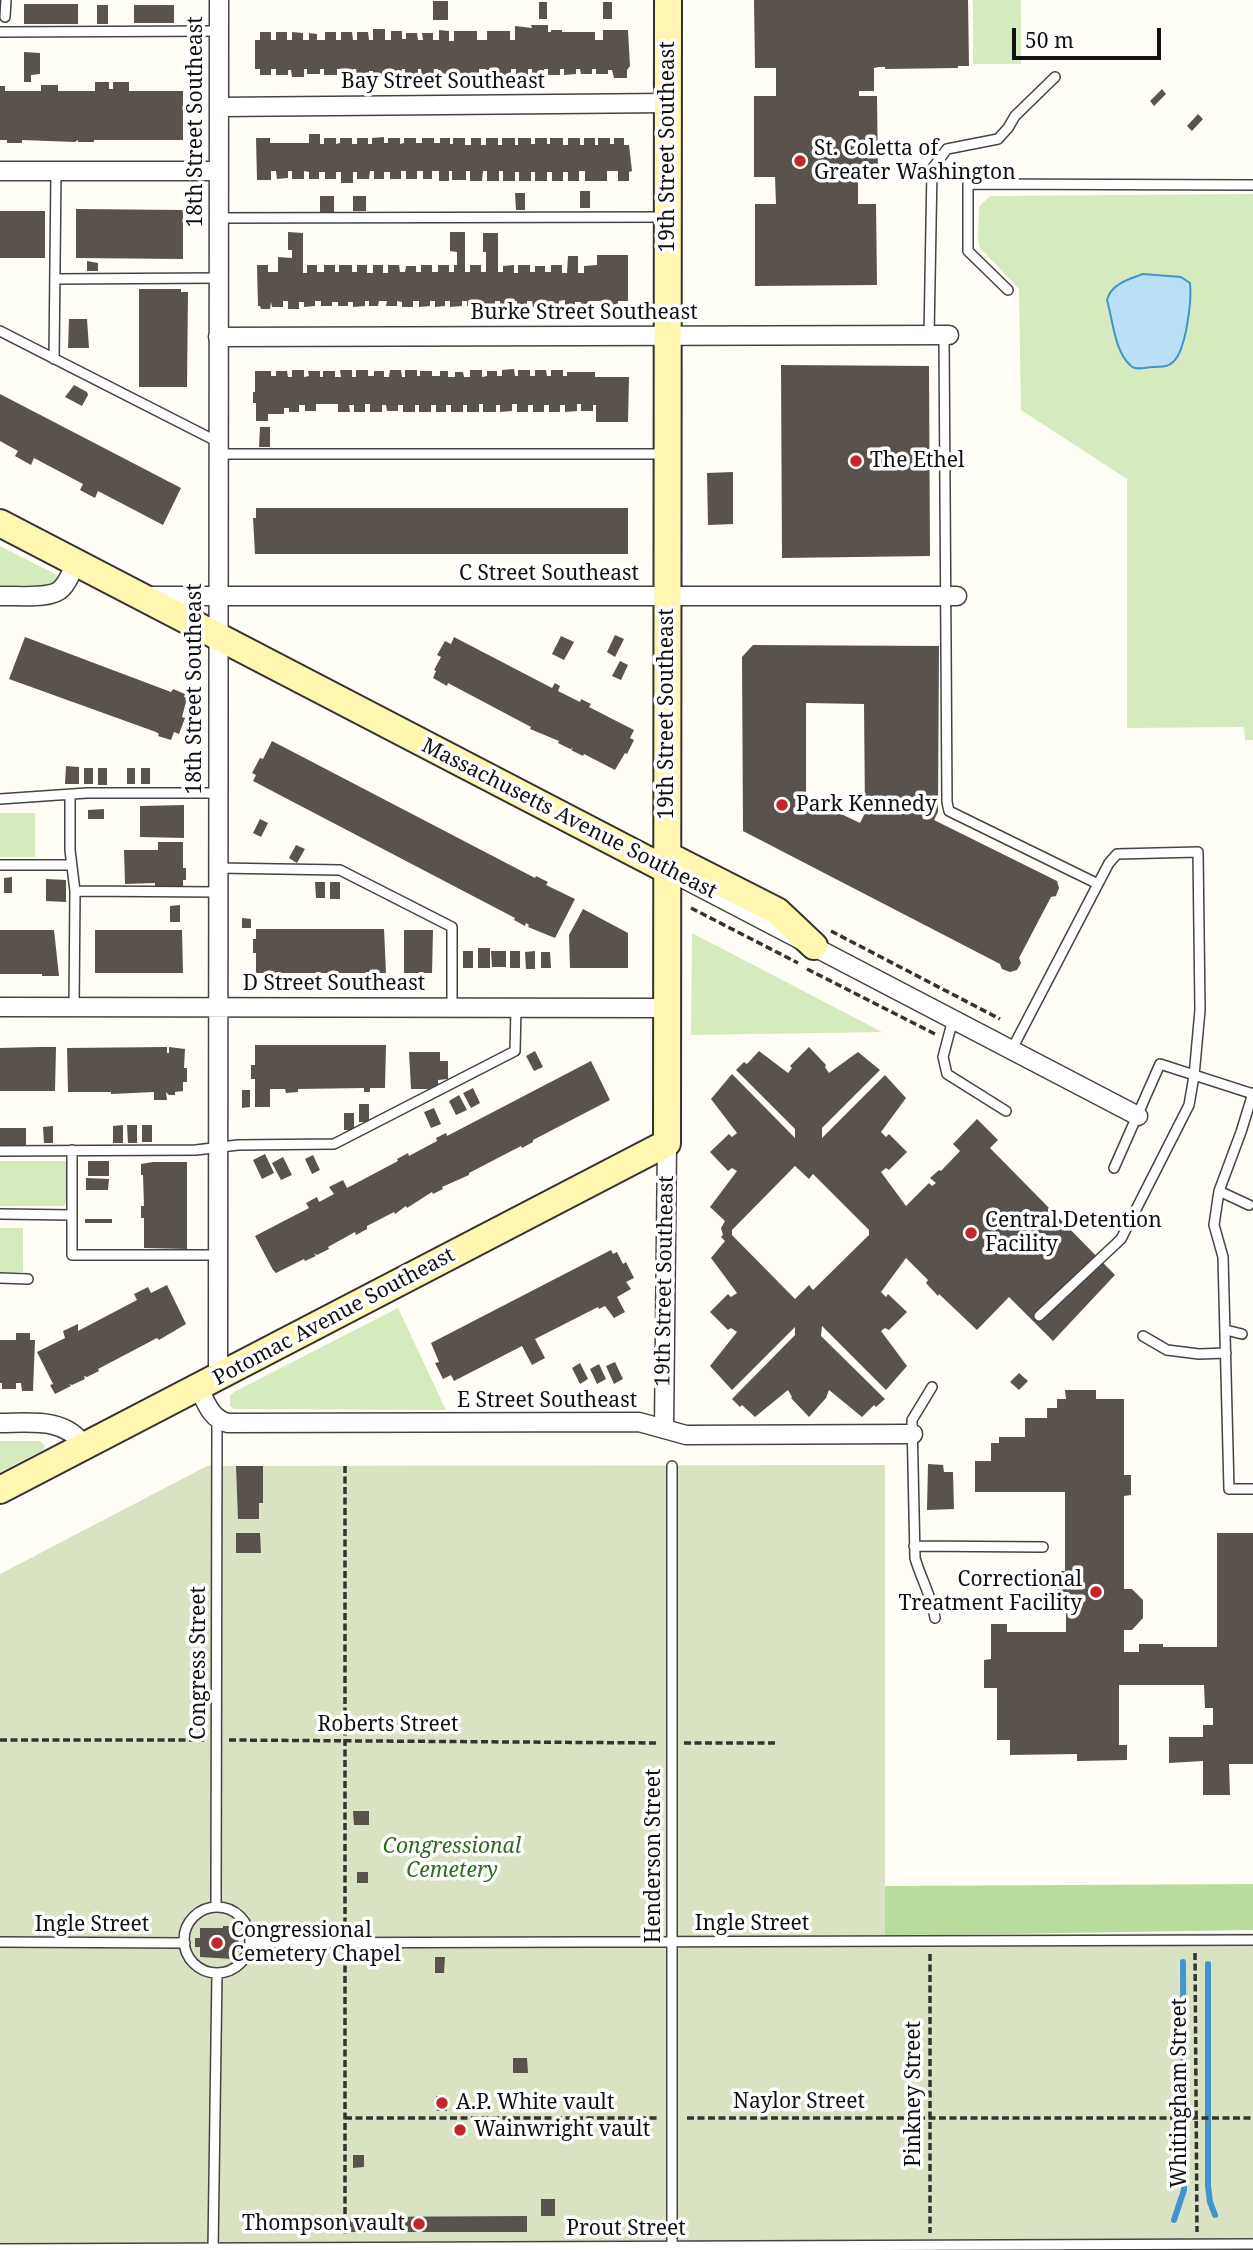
<!DOCTYPE html>
<style>
body{margin:0}
#map{position:relative;width:1253px;height:2250px;overflow:hidden;background:#fffdf5;font-family:"Noto Serif",serif}
canvas{display:block}
.scale{position:absolute;left:1012px;top:28px;width:149px;height:32px;box-sizing:border-box;border:4px solid #111;border-top:0;padding-left:9px;font-size:21px;line-height:24px;white-space:nowrap;color:#111;-webkit-text-stroke:5px #fff;paint-order:stroke}
</style>
<div id="map">
<canvas width="1253" height="2250"></canvas>
<div class="scale">50 m</div>
</div>
<script>
const g = document.querySelector('canvas').getContext('2d');
g.lineJoin = 'round';
function fill(path, color) { g.fillStyle = color; g.fill(path, 'evenodd'); }
function strokePath(path, color, width, dash) { g.strokeStyle = color; g.lineWidth = width; g.lineCap = dash ? 'butt' : 'round'; g.setLineDash(dash || []); g.stroke(path); }
function label(font, color, halo, rows, align = 'center') {
  g.font = font + ' "Noto Serif",serif'; g.lineWidth = 7; g.setLineDash([]); g.textBaseline = 'middle'; g.strokeStyle = halo; g.fillStyle = color; for (const [text, x, y, turn = 0] of rows) {
    g.save(); g.translate(x, y); g.rotate((+turn || 0) * Math.PI / 180); g.textAlign = isNaN(turn) ? turn : align; if (halo) g.strokeText(text, 0, 0); g.fillText(text, 0, 0); g.restore();
  }
}
const green = new Path2D(`
 M973 0H1021V64H973Z
 M1253 194V740H1245L1244 727 1127 728V479L1021 410 1019 289 980 248 978 239 979 207 990 196Z
 M0 546 57 575 59 579 54 585H0Z
 M0 813H35V857H0Z
 M692 933 882 1032 691 1035Z
 M0 1161H67V1202L64 1206H0Z
 M0 1228H23V1272H0Z
 M398 1308 446 1410 234 1409 230 1406V1396L234 1392Z
 M0 1441H40L45 1446 43 1450 0 1472Z`);
const forest = new Path2D(`
 M1253 1884V1930L885 1936V1886Z`);
const cemetery = new Path2D(`
 M885 1465V1935L1253 1933V2250H0V1574L207 1466Z`);
const water = new Path2D(`
 M1143 274 1181 277 1190 283C1192 300 1186 351 1173 362 1167 368 1160 366 1152 367 1146 367 1137 371 1131 366 1114 351 1113 320 1107 300 1111 284 1129 279 1143 274Z`);
const stream = new Path2D(`
 M1208 1964V2186L1210 2202 1215 2215
 M1174 2220 1184 2190 1183 1962`);
const building = new Path2D(`
 M754 0H968L969 66H958V68L885 69V67H879L874 68V91H859V96H877L878 177H858V204H876L877 285 755 286V204H776L775 177H754V96H776V68H755Z
 M433 1H448V20H433Z
 M539 2H547V19H539Z
 M603 2H612V19H603Z
 M24 4H78V24H24Z
 M97 5H108V24H97Z
 M134 5H174V23H134Z
 M531 25H548V32H551V30H562V32H595V40H603V30H628L630 66 627 70V78H614L612 70H608V74H596V69H592V74H581L580 69H576V74L564 75V69H560V75H548V69H544V74L532 75V69H528V75H516V69H511V75H486V69H479V75H454V69H450V74H438V69H434L433 77H422L421 69H418V75H405V69H402V75H389V69H385V77H373V71H369V75H357L356 69H353V75H341V69H337V75H324V69H320V74H307V69H304V77H292L291 70H288V75H276V69H271V75H260V69H255V40H260V32H271V40H276V32H287V40H292V32L303 33V40H309V33L317 34V40H325V32H336V40H341V32H352L353 40H357V32H368L369 40H373V29H385V40H391V31H402V39H406V33H417L418 40H423L422 33H433V40H439V30L449 31V41H454V31H477V40H487V31H510V40H515V26L532 28Z
 M24 52 40 53V74L31 75V82H24Z
 M95 82H109V89H113V82H129V91H183V140H94V142H78V140L75 142 22 140V143H7V140H0V86H5V91H41V85H58V91H95Z
 M1162 89 1166 94 1154 106 1150 101Z
 M1198 114 1203 119 1192 131 1187 126Z
 M309 134H320V144H324V138H336V144L340 143V138H352V144H357V138H368V144H372V138L384 137V143H388V138H400V144L404 143V138H416V143H422V138H434V143H440V138H450V144H453V138H465V145H471V138H481V145H486V138H498V145H502V138H515V145H518V138H531V144H535V138H547V144H550V138H563V145H568V138H580V145H584V138H595V145H598V138H610V144H614V138H624V145H629L632 171 629 172V181H618V171H607V181H585V171H579V181H568V172H563V181H552V172H547V181H535V172H531V181H519V172H515V181H503V171H499V181H487V171H483L482 181H470V171H466V180H452V171H449V181H439V171H432V179H423V171H417V179H406V171H401V179H390V172H384V179H374V171H370L369 179H357V172H353V183H341V172H336V179H325V172H319V179H309V172L304 171V179H292V171H288V178L277 179 276 171H271V180H257L256 138H270V143H309Z
 M580 191H590V208H580Z
 M515 193H525V210H516Z
 M320 196H334V212H320Z
 M353 196H366V211H353Z
 M76 209 183 210V259L76 258Z
 M0 211H45V258H0Z
 M288 232 303 233V273H307V265H317V272H324V265H335V272H339V265H352V272H357V265H367V273H373V265H383V273H388V265H399L400 272H405L406 266H416V272H421V265H432V272H438V265H449V272H454V265H457V252L450 251V232H465V272H470V265H481V272H486V252H483V233H498V272H503V266L514 265V273H518V265H530V272H535V266H545V272H551V265H562V273H567L568 256H578V273H584V266L597 265V255H628V301H618V305H607V301H592V307H581V302H575V307H565V300L559 301V306H548V301H543V306L533 307 532 301H527V306L517 307V301H511V307H500V301H495V307H483V301H479V306H467V301H462V306L450 307V301H445V306L435 307V301H430V306L419 307V301H413V307H402V302L397 301V306H386L387 301H379L378 306H369V301H365V306L353 307V302H348V306H338V302H332V306H321V301H315V306L304 307V302H299V309H288V301H283V307H272L271 302 270 309H261L260 306H258L257 265H268V272H278V257L292 258V250H288Z
 M87 261 98 263V271H87Z
 M139 289H181V292H188L187 387H139Z
 M69 319H87L89 348H68Z
 M781 365 929 366 930 556 782 558Z
 M514 369 515 376H518V370H530V376H535V370H546L547 376H551V370H563V376H567V372H595V377H629L628 422H596V405H593V411H581V404H577V411L565 412V405H560V412H549V405H544V412H533V405H528V412H517V404H512V411L500 412V405H496V412H483V404H479V412H467V405H463V412H451V405H446V412H436V405H431V412H419V405H415V412H403V405H398V411H387L386 405H382V412H370V404H365V412H354V405H349L350 412H338V404H316V411H305V405H299V412H289V408H284V414H268V421H256V403H253V392H255V371H271V376H276V371H287L288 377H292V370H304V377L309 376 308 371H320V377H323V371H335V377H341L340 370H352V377H356V370H368V376H374V371H384V377H389L390 370H401L402 377H405V370H417V376H420V371H432V376H440V371H448V377H455V372H463L464 377H470V370H482V377L487 376V371H497V376H502V370Z
 M74 385 87 392 88 395 82 406 65 397Z
 M0 394 181 488 163 525 98 491 95 498 80 490 83 484 34 458 31 465 15 456 18 451 0 441Z
 M260 427H270V447H259Z
 M733 472V524L708 525 707 473Z
 M256 508H628V554H255L253 518H256Z
 M615 635 624 639 615 657 607 652Z
 M561 636 574 642 564 660 552 654Z
 M25 637 171 692 173 689 185 694 184 697 187 698 182 717 185 718 179 734 174 732 171 740 158 736 159 734 156 732 9 679Z
 M454 637 552 688 555 683 560 686 558 691 580 702 581 699 591 704 589 707 634 730 630 738 634 740 627 754 625 753 615 770 584 754 583 756 571 750 573 748 570 749 558 743 559 741 530 729 531 727 448 683 447 686 433 678 436 671 434 670 441 657 437 655 445 641 451 644Z
 M753 645 939 646 938 812 934 820 1057 881 1059 888 1056 896 1051 897 1019 958 1021 963 1017 970 1010 972 1002 969 1000 964 743 831 742 657ZM806 703 864 704 865 813 860 823 806 797Z
 M620 661 628 665 621 680 612 676Z
 M272 741 535 878 536 876 548 882 546 885 575 899 555 938 528 927 529 925 526 923 525 926 514 920 515 918 253 781 256 775 252 773 260 758 263 759Z
 M66 766 79 767V784H65Z
 M84 768H93V784H84Z
 M98 768H107V785H98Z
 M127 768H135V784H127Z
 M141 768H150V784H141Z
 M184 805V838L140 837V806Z
 M104 809V819H88V810Z
 M260 819 268 823 261 837 253 833Z
 M158 842H183V868H186V880H183V887H155V883L125 884 124 850H158Z
 M296 845 305 849 297 863 289 858Z
 M12 877V893H4V878Z
 M46 879 66 880V902L46 901Z
 M315 882H325V898H316Z
 M330 882H340V899H330Z
 M180 905V922H170V906Z
 M583 909 628 933V968H570L569 935Z
 M242 918 251 919V928H242Z
 M256 929H384L386 973H256V953H253V939H256Z
 M0 930H54L59 976H42V974H0Z
 M95 930H182L183 973H95Z
 M404 930H433L432 973H404Z
 M478 948H490V968H478Z
 M463 951H473V968H463Z
 M491 951H506V967H492Z
 M510 951H520V968H510Z
 M535 951V969H526L525 952Z
 M541 952H550L551 968H541Z
 M255 1045H386L385 1088H370V1092H364V1088L298 1089V1092L286 1093 285 1089H270V1107H255V1079H251V1065H255Z
 M41 1047H56L55 1091H0V1048Z
 M167 1047V1053H169V1047L185 1049 184 1068H187V1082H183V1091L175 1092V1095H169L166 1092 167 1100H154V1092L111 1094V1092H68L67 1048Z
 M809 1047 826 1065 825 1067 829 1073 858 1052 880 1070 822 1128V1138L885 1075 906 1098 881 1132 886 1137 889 1134 907 1152 889 1170 886 1168 881 1172 906 1206 929 1183 932 1186 936 1183 930 1178 939 1170 941 1171 960 1151 953 1144 977 1119 998 1140 990 1148 1115 1275 1053 1341 1009 1297 977 1330 939 1294 938 1296 926 1283 928 1280 906 1258 881 1292 886 1297 888 1294 907 1312 889 1330 885 1328 881 1331 907 1366 886 1390 822 1326 821 1336 885 1399 876 1407 874 1405 862 1417 829 1390 826 1398 809 1417 791 1398 792 1397 788 1390 755 1417 742 1405 740 1407 732 1399 795 1335V1327L732 1390 710 1366 737 1332 731 1328 728 1330 710 1312 728 1294 731 1297 737 1293 711 1258 725 1241 721 1237 723 1235 721 1228 725 1221 710 1207 737 1171 732 1168 728 1171 710 1152 729 1134 732 1137 737 1133 711 1099 732 1074 795 1138V1129L736 1070 744 1062 747 1064 759 1051 788 1073 792 1068 790 1066ZM795 1166 809 1179 813 1174 869 1230V1235L813 1290 809 1285 795 1299 732 1235V1230Z
 M535 1051 543 1067 534 1071 526 1056Z
 M409 1052H440V1061H448V1079L438 1080V1089H411Z
 M591 1061 610 1100 533 1140V1142L522 1148 521 1146 469 1173V1175L442 1187 443 1189 433 1194 432 1192 407 1208 406 1206 395 1214 394 1212 367 1226V1229L356 1235 355 1232 328 1247 329 1249 317 1255 314 1253 316 1256 305 1261 304 1259 276 1273 273 1270 255 1236 309 1208 306 1203 317 1197 319 1202 334 1194 329 1187 343 1180 347 1188 398 1161 397 1159 408 1153 409 1156 437 1141 436 1138 446 1133 447 1136Z
 M473 1088 480 1103 471 1108 463 1093Z
 M242 1090H250V1107L242 1108Z
 M459 1095 467 1110 456 1115 449 1101Z
 M359 1104H369V1122H359Z
 M434 1108 441 1124 431 1128 424 1112Z
 M344 1113H354V1130H344Z
 M123 1125V1143H113V1126Z
 M127 1125H137V1143H128Z
 M142 1125H152V1142H142Z
 M53 1126V1143H44L43 1127Z
 M0 1128H26V1145H0Z
 M265 1154 274 1173 262 1179 253 1160Z
 M313 1155 320 1170 312 1174 305 1159Z
 M283 1157 292 1175 281 1180 272 1163Z
 M88 1161H109V1176H88Z
 M153 1162H187V1249L144 1248V1218H141V1206H144L143 1175H141V1164Z
 M86 1178 109 1179 108 1190H86Z
 M85 1219H112V1223H85Z
 M611 1250 613 1254 617 1252 623 1264 626 1262 634 1278 626 1282 631 1289 617 1297 625 1312 614 1318 605 1306 599 1309 598 1307 535 1339 545 1358 532 1365 522 1346 454 1381 451 1375 443 1379 435 1363 439 1362 431 1343Z
 M167 1285 186 1324 159 1340 157 1338 98 1369 99 1371 87 1377 84 1376 85 1379 72 1385 69 1384 71 1386 55 1394 50 1385 53 1384 37 1352 65 1338 63 1331 78 1324V1331L137 1300 134 1294 148 1287 151 1293Z
 M16 1333H30V1340H35L33 1391H22L21 1383H16V1389H2V1383H0V1340H16Z
 M615 1362 623 1379 614 1384 606 1366Z
 M580 1363 588 1379 580 1384 572 1368Z
 M599 1364 606 1379 597 1384 590 1369Z
 M1019 1373 1028 1381 1019 1390 1010 1382Z
 M1065 1390H1096V1399H1124V1475H1131V1495L1124 1496V1589H1132L1143 1600V1618L1132 1630H1124V1652H1139V1644H1163V1647H1217V1533H1253V1764H1229L1230 1795H1203V1761L1169 1763V1737H1203V1725H1213V1708H1205L1204 1685H1119V1745H1127V1760L1077 1761V1754L1010 1755V1740H997V1688H984V1660L991 1659V1624H1007V1632H1066V1609L1057 1610V1571H1065V1492H975V1461H991V1443H999V1437H1025V1418H1047V1408H1057V1399H1066Z
 M928 1464 943 1465 944 1472H953L954 1509 927 1510Z
 M236 1466H263V1503H259V1519H238Z
 M236 1533H260L261 1553H236Z
 M353 1811H369V1825H354Z
 M357 1872H368V1883H357Z
 M223 1926H233V1933H239V1952H233V1959L200 1957V1947H195V1938H200V1928H223Z
 M435 1957H445L444 1973H435Z
 M513 2058H527L528 2073H513Z
 M436 2096H447V2111H437Z
 M455 2123H465V2137H455Z
 M353 2155H364V2167L353 2168Z
 M541 2199H555V2216H541Z
 M527 2216V2232H350V2217Z`);
const path = new Path2D(`
 M691 908 798 963
 M831 931 1000 1019
 M807 969 935 1034
 M345 1466V1930
 M0 1740H204
 M229 1740 659 1743
 M684 1743H776
 M1195 1953 1197 2232
 M930 1954V2233
 M345 1955V2234
 M345 2118H658
 M687 2118H1253`);
const lane = new Path2D(`
 M5 17 6 0
 M0 32 219 31
 M218 218 665 217
 M55 279 218 278
 M1008 290 968 251V184L1253 185
 M0 331 218 442
 M929 336 932 169 947 149 998 139 1008 128 1015 116 1055 77
 M944 336 947 802 949 811 1098 884
 M54 359 56 171
 M218 454H664
 M70 795V850L75 891 74 1006
 M0 799 87 793H218
 M0 865H71
 M218 868 340 870 452 927V1007
 M75 891 218 892
 M953 1019 943 1057 947 1074 1006 1111
 M1012 1049 1098 884 1109 863 1117 854 1198 852 1200 1010 1194 1076 1189 1105 1121 1239 1039 1316
 M1253 1093 1241 1132 1219 1191 1214 1225 1223 1257 1229 1489H1253
 M72 1150V1255H217
 M0 1151 196 1150 238 1145 334 1144 515 1051 516 1008
 M1114 1168 1160 1064 1253 1094
 M1219 1191 1249 1205
 M0 1214 72 1215
 M0 1278 28 1279
 M1226 1330 1242 1334
 M1143 1336 1167 1350 1199 1354 1226 1353
 M932 1387 912 1420 915 1558C921 1579 932 1597 935 1618
 M672 1466V2247
 M914 1546 1043 1547
 M216 1907 217 1419
 M184 1940a33 33 0 1 1 66 0a33 33 0 1 1-66 0Z
 M0 1942 185 1943
 M250 1943 1253 1940
 M0 2249 1253 2244
 M213 2250 217 1973`);
const street = new Path2D(`
 M219 107 668 103
 M0 171H218
 M218 337 949 335
 M0 596C16 595 52 600 62 588 69 581 72 570 76 562
 M147 596H957
 M667 870 1138 1116
 M0 1007 667 1008
 M218 1378 219 0
 M199 1388C206 1403 211 1419 228 1423L639 1422 686 1435 913 1434
 M0 1423C30 1423 65 1417 84 1446
 M664 1429 667 1143`);
const secondary = new Path2D(`
 M0 523 667 870
 M667 855 777 911 814 946
 M0 1490 667 1143 668 0`);
const markers = [
 [800,161,7,"#c4262e"],
 [856,461,7,"#c4262e"],
 [782,805,7,"#c4262e"],
 [971,1233,7,"#c4262e"],
 [1096,1592,7,"#c4262e"],
 [217,1943,7,"#c4262e"],
 [442,2103,7,"#c4262e"],
 [460,2130,7,"#c4262e"],
 [419,2224,7,"#c4262e"]
];
const streetNames = [
 ["Bay Street Southeast",443,82],
 ["18th Street Southeast",196,122,-90],
 ["19th Street Southeast",668,147,-90],
 ["Burke Street Southeast",584,313],
 ["C Street Southeast",549,574],
 ["18th Street Southeast",195,689,-90],
 ["19th Street Southeast",667,714,-90],
 ["Massachusetts Avenue Southeast",569,819,27],
 ["D Street Southeast",334,984],
 ["19th Street Southeast",665,1281,-89],
 ["Potomac Avenue Southeast",334,1317,-28],
 ["E Street Southeast",547,1401],
 ["Congress Street",199,1663,-90],
 ["Roberts Street",388,1725],
 ["Henderson Street",654,1856,-90],
 ["Ingle Street",752,1924],
 ["Ingle Street",92,1925],
 ["Whitingham Street",1180,2093,-90],
 ["Pinkney Street",914,2094,-90],
 ["Naylor Street",799,2102],
 ["Prout Street",626,2229]
];
const poiNames = [
 ["St. Coletta of",814,149],
 ["Greater Washington",814,173],
 ["The Ethel",870,461],
 ["Park Kennedy",796,805],
 ["Central Detention",985,1221],
 ["Facility",985,1245],
 ["Correctional",1082,1580,"right"],
 ["Treatment Facility",1082,1604,"right"],
 ["Congressional",231,1931],
 ["Cemetery Chapel",231,1955],
 ["A.P. White vault",456,2103],
 ["Wainwright vault",474,2130],
 ["Thompson vault",405,2224,"right"]
];
const parkNames = [
 ["Congressional",452,1847],
 ["Cemetery",452,1871]
];
fill(green, '#d5ebbd');
fill(forest, '#b9dc9c');
fill(cemetery, '#d9e3c4');
fill(water, '#b9e0f7');
strokePath(water, '#3f96cf', 2);
strokePath(stream, '#3f96cf', 6);
fill(building, '#5a524d');
strokePath(lane, '#444', 12);
strokePath(street, '#444', 21);
strokePath(secondary, '#333', 30);
strokePath(path, '#333', 3.5, [7, 3.5]);
strokePath(lane, '#fff', 9);
strokePath(street, '#fff', 18);
strokePath(secondary, '#fff6b0', 26);
for (const [x, y, r, color] of markers) { const dot = new Path2D(); dot.arc(x, y, r, 0, 2 * Math.PI); g.fillStyle = color; g.fill(dot); strokePath(dot, '#fff', 2.5); }
label('21px', '#111', '#fff', streetNames);
label('21px', '#111', '#fff', poiNames, 'left');
label('italic 21px', '#2f6b1f', '#fff', parkNames);
</script>
